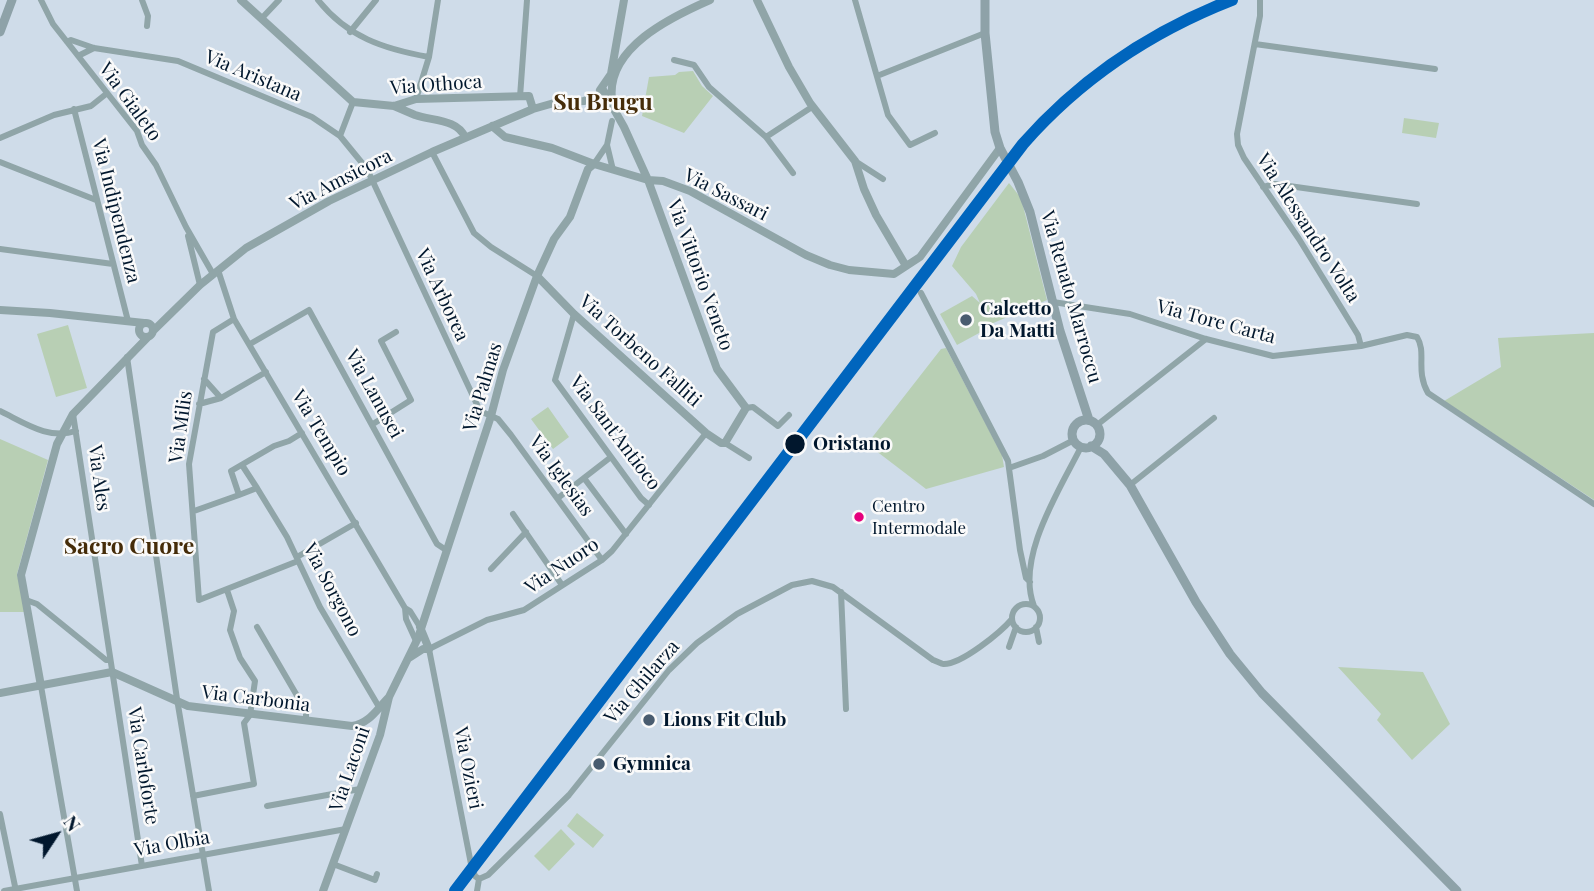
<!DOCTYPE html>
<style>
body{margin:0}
#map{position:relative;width:1594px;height:891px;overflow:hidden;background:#cfdce9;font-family:"Playfair Display",serif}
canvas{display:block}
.north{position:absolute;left:21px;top:800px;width:70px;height:70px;-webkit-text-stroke:5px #fafafa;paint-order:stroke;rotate:54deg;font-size:19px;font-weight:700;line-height:28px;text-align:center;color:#01172d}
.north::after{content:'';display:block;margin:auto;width:24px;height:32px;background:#01172d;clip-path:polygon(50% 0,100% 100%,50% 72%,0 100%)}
</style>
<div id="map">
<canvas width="1594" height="891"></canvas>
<div class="north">N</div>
</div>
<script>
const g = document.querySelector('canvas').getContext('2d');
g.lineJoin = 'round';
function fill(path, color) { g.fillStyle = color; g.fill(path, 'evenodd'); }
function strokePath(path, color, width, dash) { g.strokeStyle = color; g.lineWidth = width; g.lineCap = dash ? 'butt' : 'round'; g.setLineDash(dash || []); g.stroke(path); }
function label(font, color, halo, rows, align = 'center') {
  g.font = font + ' "Playfair Display",serif'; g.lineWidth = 5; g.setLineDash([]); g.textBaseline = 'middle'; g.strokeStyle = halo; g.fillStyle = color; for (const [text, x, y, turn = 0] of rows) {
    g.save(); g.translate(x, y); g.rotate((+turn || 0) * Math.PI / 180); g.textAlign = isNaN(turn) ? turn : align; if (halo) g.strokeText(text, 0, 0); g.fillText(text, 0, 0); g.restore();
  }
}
const green = new Path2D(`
 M693 71 702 86 713 96 684 133 642 116 649 77 675 75 679 72Z
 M1404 118 1439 123 1436 138 1402 133Z
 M1009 183 1021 198 1047 300 991 324 992 326 957 345 940 314 972 296 980 303 976 294 952 266 961 247Z
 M68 325 87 388 56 397 37 334Z
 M1594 333V500L1444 401 1501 367 1498 338Z
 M946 348 1002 455 1004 467 926 489 867 444 941 349Z
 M548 407 569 437 553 449 531 419Z
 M0 439 48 460 17 574 26 612H0Z
 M1338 667 1423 672 1450 724 1412 760 1377 720 1381 714Z
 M577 813 604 835 593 848 567 826Z
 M561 829 575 844 549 871 534 856Z`);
const minor = new Path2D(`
 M41 0 53 24 137 131 142 145 156 165 186 227 213 274
 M142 0 148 16 147 26
 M318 0C347 37 384 49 429 57
 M855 0 888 115 910 145 935 133
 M1260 0V16L1237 134 1238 145 1244 158 1299 239 1358 335 1361 346
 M262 18 279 0
 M350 32 376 0
 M67 42 71 40 94 48 178 61 312 117 340 136 367 169 480 411 498 419 511 435 602 560
 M1255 44 1435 69
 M78 56 94 48
 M674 60 694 65 709 87 766 137 793 173
 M877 76 985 33
 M520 97 527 0
 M416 99 429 57 438 0
 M74 109 128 321
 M340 136 353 102
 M766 137 812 107
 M0 138 54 115 91 106 106 94
 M607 145 613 170
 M432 152 474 233 491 247 537 276
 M855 161 883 179
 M0 162 96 200
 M594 164 607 145 612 121
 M1263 187 1275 184 1417 204
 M188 236 200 285
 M0 249 113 264
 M218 270 234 319 405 608 410 611 420 627
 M921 293 1008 461 1020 550 1026 578 1030 582
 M1053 302 1130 314 1206 339 1273 356 1361 346 1407 335 1417 337C1427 353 1415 370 1428 393L1594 504
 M574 314 555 380 641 498 649 505
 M234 319 213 332 189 464 199 600 298 561
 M250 344 309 310 437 544 446 550
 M127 357 177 699 209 891
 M204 379 221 398
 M199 404 221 398 266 372
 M746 408 753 407 778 426 789 415
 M0 411C25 423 48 440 76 431
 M73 414 142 866
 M373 424 411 400 381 341 396 332
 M1097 425 1206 339
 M725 443 749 458
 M242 465 257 488 239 495 231 471 274 446 289 441 302 433
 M1009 468 1043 456 1074 440
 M584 478 626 534
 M1130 485 1214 418
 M257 488 287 537 320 607 379 707
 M558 498 611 457
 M194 511 239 495
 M513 514 562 585
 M297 557 356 523
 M491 569 526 532
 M841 592 846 709
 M26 600 37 604 106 660H110
 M1012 618a14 14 0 1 1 28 0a14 14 0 1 1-28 0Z
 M1034 606C1015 558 1060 489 1081 447
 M405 608 406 619 416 641
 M257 627 306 711V721
 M1036 627 1039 642
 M1009 647 1016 627
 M41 686 77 891
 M193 796 254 784 244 723 250 715 255 681 240 658 230 630 234 611 227 590
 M267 806 360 789
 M0 814 16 891
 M333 864 375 880 377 874
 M479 879 488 875 569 795 669 670 697 643 737 614 792 585 812 581 833 587 933 660C934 660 942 664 943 664 961 665 1001 632 1012 619
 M4 891 346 829
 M477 891 479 879 475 876 471 864 429 649 487 620 524 610 602 560 612 551 706 433`);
const tertiary = new Path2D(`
 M241 0 353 102 394 106 416 99 529 96 533 109
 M757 0 789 67 810 103 855 161 864 189 876 215 906 266
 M600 90 611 74 624 0
 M612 99C606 48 671 17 710 0
 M394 106C401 109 408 112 415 115 433 121 457 119 465 137
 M492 126 505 137 552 148 594 164 648 180 663 181 690 191 806 255 830 265 849 270 894 274 920 257 1000 148
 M537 276 574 314 706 433 721 443H725L746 408 717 369 648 180 624 127 602 88
 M0 310 50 313 144 323
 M139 330a7 7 0 1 1 14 0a7 7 0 1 1-14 0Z
 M153 331 200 285 246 248 329 201 432 152 533 109 554 103 584 101 604 93
 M409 658 423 649H429L420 627
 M41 686 21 575 57 444 73 414 148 337
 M0 693 112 672 188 706 352 726C370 723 377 709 389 697
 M323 891 380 735 389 697 418 638 491 416 503 370 537 276 554 239 570 217 588 169 594 164`);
const secondary = new Path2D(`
 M985 0V33L995 132 1000 148 1018 182 1030 212 1060 331 1089 420
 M0 32 12 0
 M1072 434a14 14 0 1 1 28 0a14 14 0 1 1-28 0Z
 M1091 446 1104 454 1130 485 1196 602 1230 654 1262 693 1457 891`);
const rail1 = new Path2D(`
 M455 891 1023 144C1081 78 1150 32 1232 0`);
const markers = [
 [966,320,7,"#495c6f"],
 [795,444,11,"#01172d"],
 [859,517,6,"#e5007d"],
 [649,720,7,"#495c6f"],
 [599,764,7,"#495c6f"]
];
const busNames = [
 ["Centro",872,507],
 ["Intermodale",872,529]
];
const streetNames = [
 ["Via Aristana",253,76,23],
 ["Via Othoca",436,85,-4],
 ["Via Gialeto",130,102,54],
 ["Via Amsicora",341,180,-27],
 ["Via Sassari",726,195,27],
 ["Via Indipendenza",116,211,76],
 ["Via Alessandro Volta",1308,228,57],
 ["Via Vittorio Veneto",700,275,70],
 ["Via Arborea",442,295,65],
 ["Via Renato Marroccu",1071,297,74],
 ["Via Tore Carta",1216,322,15],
 ["Via Torbeno Falliti",640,351,42],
 ["Via Palmas",483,387,-73],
 ["Via Lanusei",374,394,61],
 ["Via Milis",181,427,-82],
 ["Via Tempio",321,433,59],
 ["Via Sant'Antioco",615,433,53],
 ["Via Iglesias",561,476,54],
 ["Via Ales",99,478,82],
 ["Via Nuoro",562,566,-34],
 ["Via Sorgono",332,590,62],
 ["Via Ghilarza",642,682,-49],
 ["Via Carbonia",256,699,7],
 ["Via Carloforte",143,766,81],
 ["Via Ozieri",468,768,79],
 ["Via Laconi",350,769,-71],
 ["Via Olbia",172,844,-10]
];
const poiNames = [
 ["Calcetto",980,309],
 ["Da Matti",980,331],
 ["Lions Fit Club",663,720],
 ["Gymnica",613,764]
];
const stopNames = [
 ["Oristano",813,444]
];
const quarterNames = [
 ["Su Brugu",603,103],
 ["Sacro Cuore",129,547]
];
fill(green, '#b8cfb4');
strokePath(minor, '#90a5a8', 6);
strokePath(tertiary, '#90a5a8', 8);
strokePath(secondary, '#8ea2a8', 9);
strokePath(rail1, '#0065bd', 12);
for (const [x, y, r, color] of markers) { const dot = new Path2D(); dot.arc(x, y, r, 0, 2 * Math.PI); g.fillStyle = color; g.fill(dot); strokePath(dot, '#fafafa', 2.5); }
label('17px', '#01172d', '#fafafa', busNames, 'left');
label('19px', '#01172d', '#fafafa', streetNames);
label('bold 19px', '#01172d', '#fafafa', poiNames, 'left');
label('bold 19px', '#01172d', '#fafafa', stopNames, 'left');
label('bold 23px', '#452c09', '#fafafa', quarterNames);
</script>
